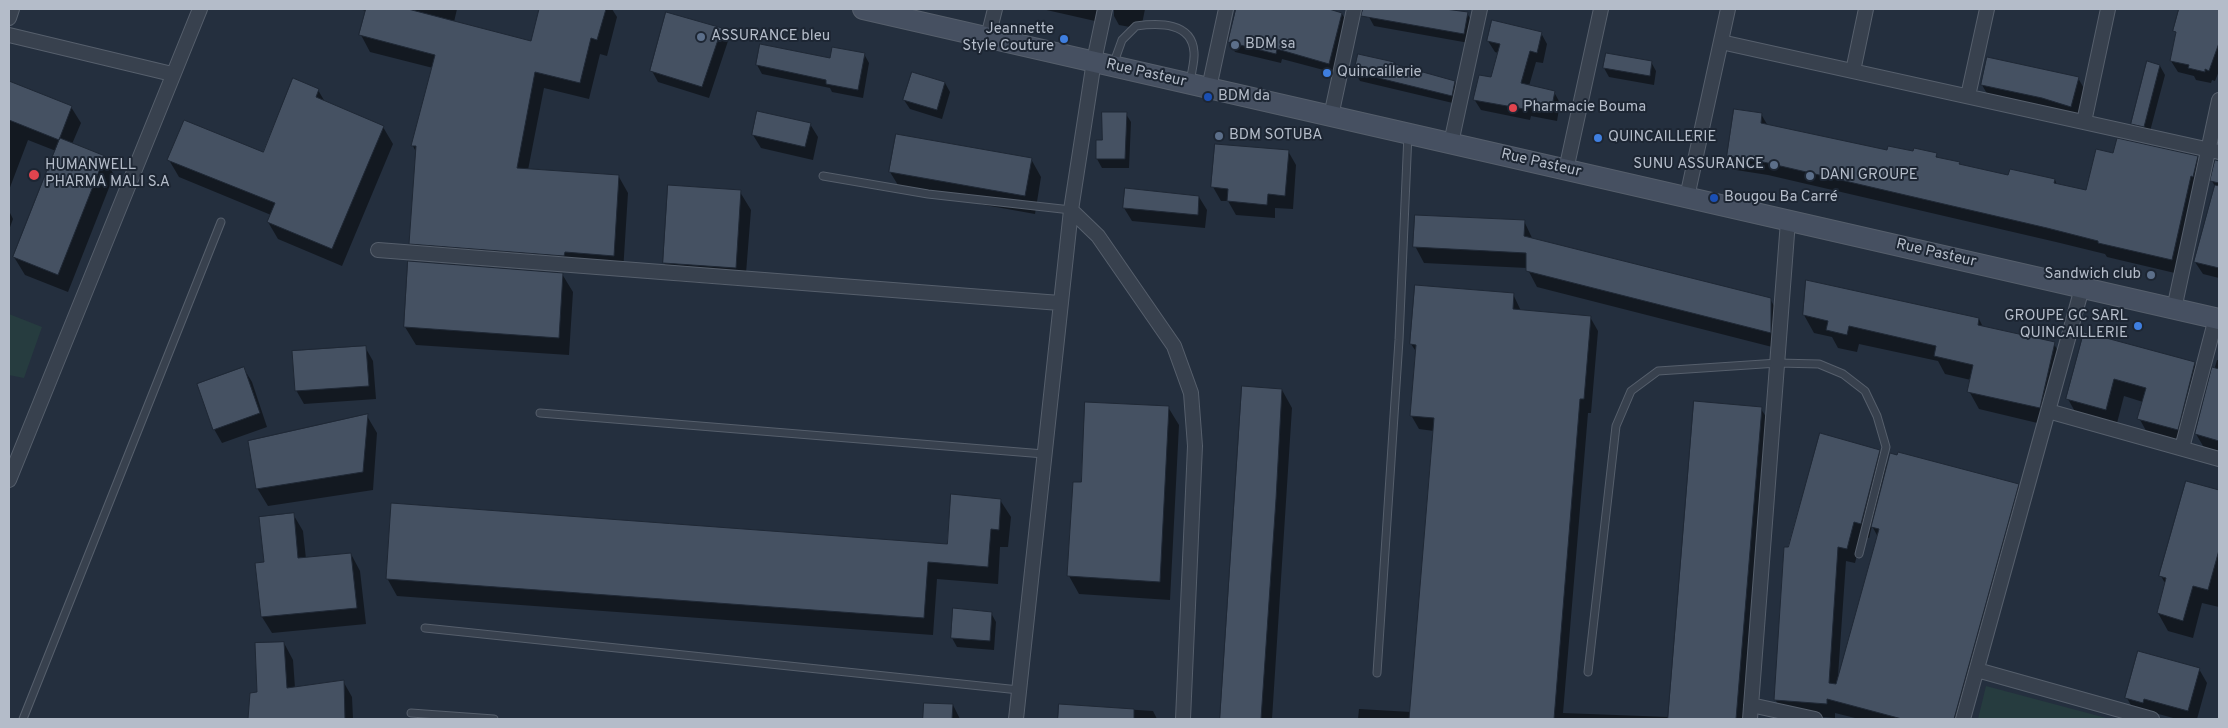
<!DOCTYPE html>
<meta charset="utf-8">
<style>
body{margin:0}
#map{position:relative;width:2228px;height:728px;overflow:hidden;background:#242f3e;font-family:Overpass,sans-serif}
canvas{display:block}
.frame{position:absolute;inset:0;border:10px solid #b4bcc9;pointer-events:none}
</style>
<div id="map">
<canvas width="2228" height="728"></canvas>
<div class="frame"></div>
</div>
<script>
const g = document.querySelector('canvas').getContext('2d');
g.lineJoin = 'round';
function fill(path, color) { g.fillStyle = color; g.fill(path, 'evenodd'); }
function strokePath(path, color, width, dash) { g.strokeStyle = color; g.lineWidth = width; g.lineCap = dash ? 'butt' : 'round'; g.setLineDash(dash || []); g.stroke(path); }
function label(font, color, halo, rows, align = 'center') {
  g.font = font + ' Overpass,sans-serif'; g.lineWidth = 4; g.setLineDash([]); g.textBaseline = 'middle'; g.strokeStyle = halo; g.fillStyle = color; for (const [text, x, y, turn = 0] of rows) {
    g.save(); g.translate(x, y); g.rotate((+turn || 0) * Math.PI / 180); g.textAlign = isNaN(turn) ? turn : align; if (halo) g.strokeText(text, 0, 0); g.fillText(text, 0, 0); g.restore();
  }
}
const green = new Path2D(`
 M9 314 42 327 24 378 9 375Z
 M1986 686 2110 719H1978Z`);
const shadow = new Path2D(`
 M358 9H457L454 22 532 42 540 9H612L617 17 607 56 600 54 589 99 544 88 528 170 619 177 628 193 623 272 420 260 411 243 416 152 413 146 433 68 370 52 361 35 367 11Z
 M1042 9H1097L1095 21Z
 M1114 9H1145L1141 29 1119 25 1114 16Z
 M1237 9H1325L1342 14 1348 24 1335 73 1282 59 1281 63 1235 52 1229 42Z
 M1371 9H1437L1467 13 1472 22 1469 43 1374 26 1369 17Z
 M2180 9H2219V71L2215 81 2212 80 2211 83 2196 80 2194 76 2178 72 2171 61 2177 35 2175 31Z
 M667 14 722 29 728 41 709 98 658 82 652 71Z
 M1541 33 1547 44 1543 63 1536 62 1529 86 1554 92 1560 103 1557 121 1531 116 1530 120 1481 110 1474 99 1491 78 1498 53 1495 52 1488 41Z
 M864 54 869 63 863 98 832 92 830 88 762 74 757 65 831 59Z
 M1988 59 2078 78 2085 90 2077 119 1989 97 1982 85Z
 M1651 62 1656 71 1654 85 1609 77 1604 68Z
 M1394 63 1396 66 1455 82 1460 91 1457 104 1360 81 1355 72Z
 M2160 66 2165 75 2149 135 2137 132 2132 123Z
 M9 82 71 107 81 123 72 144 104 157 114 175 68 292 25 275 14 257 56 151 28 140 9 190Z
 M945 83 950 92 942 119 910 109 904 100Z
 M318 90 325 102 383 127 393 144 342 266 278 239 268 222 271 215 179 177 169 160 264 154Z
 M1126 114 1131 122 1129 168H1102L1097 159 1103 141Z
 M1761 114 1768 126 1888 151 1936 155 1938 158 1959 163 1961 166 2009 177 2055 180 2057 185 2087 192 2114 155 2197 157 2205 172 2179 274 2107 257 2105 254 2056 242 1768 175 1736 170 1728 156Z
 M810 124 818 137 813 160 761 148 753 135Z
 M1288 151 1296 165 1293 209 1275 208V218L1236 215 1228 201H1221L1213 187Z
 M1031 159 1041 177 1035 214 901 190 890 172Z
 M2216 161H2219V278L2203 274 2195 262 2216 188 2212 181Z
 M740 192 751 210 745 286 675 281 664 263Z
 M1199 197 1207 210 1205 228 1132 221 1124 208Z
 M9 211 13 219 9 230Z
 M1524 221 1533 240 1770 299 1780 316V349L1537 287 1527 268 1424 263 1415 246Z
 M562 274 573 292 569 355 416 345 405 327Z
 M1513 294 1521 311 1590 317 1598 331 1591 413H1588L1563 713 1669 717 1761 409 1770 423 1745 719H1358L1359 709 1411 712 1434 431 1419 429 1411 415 1417 353 1411 344Z
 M1804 315 1979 319 1983 327 2054 344 2064 362 2050 426 1979 409 1969 391 1971 380 1945 374 1938 361 1859 344 1857 352 1838 348 1832 337 1814 333Z
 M2085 333 2195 363 2205 381 2188 447 2149 436 2139 418 2143 402 2124 396 2116 427 2078 417 2068 399Z
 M365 347 373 361 376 399 304 404 296 390Z
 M2217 360H2219V454L2206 451 2196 434Z
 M244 369 252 382 267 427 222 443 214 429Z
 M1243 387 1282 390 1292 408 1272 719H1221Z
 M1168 407 1179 425 1170 600 1079 594 1069 576 1074 483 1083 484Z
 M367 416 377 433 373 490 268 506 257 488Z
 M1879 451 1888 467 2018 485 2026 500 1966 719H1859L1835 713V718L1783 714 1775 699 1789 548ZM1872 526 1878 537 1838 676 1846 561 1855 563 1862 536 1869 538Z
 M2187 483 2219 492V607L2202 603 2193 638 2168 631 2158 613 2166 585 2161 576Z
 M1000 500 1011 517 1008 547H1000L998 584 937 579 933 635 397 596 387 578 948 545Z
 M293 514 303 531 306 559 351 554 360 571 366 624 272 633 262 617 265 563Z
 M991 613 996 622 994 650 957 647 952 638Z
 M284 643 293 660 295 688 343 681 352 697 353 719H250L251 694 259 693Z
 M2199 669 2207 683 2197 719H2177L2151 712 2134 711 2127 698Z
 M925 704 953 705 960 719H924Z
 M1060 705 1153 711 1157 719H1059Z`);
const building = new Path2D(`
 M366 9H408L531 41 539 9H606L597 40 591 38 580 83 535 72 517 168 619 175 614 256 565 252 564 256 409 244 416 146H411L435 55 359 35Z
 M1236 9H1329L1342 13 1329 64 1277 49 1276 54 1228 42Z
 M1363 9H1445L1468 12 1464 34 1361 16Z
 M2179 9H2219V43L2209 71 2205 69V72L2188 68 2189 65 2170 61 2176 32 2173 31Z
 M666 12 722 28 702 87 650 71Z
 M1492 20 1542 32 1537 53 1530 51 1521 83 1555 91 1551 111 1525 106 1524 109 1473 100 1479 75 1491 77 1500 44 1487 41Z
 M760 44 830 58 832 47 865 53 858 90 826 84V80L756 65Z
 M1606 53 1652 61 1650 76 1603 68Z
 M1358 54 1394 62V64L1455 81 1452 96 1354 72Z
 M1987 57 2079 77 2071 107 2042 98 1981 85Z
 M2147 61 2160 65 2144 127 2131 124Z
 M912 72 945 82 937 110 903 100Z
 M293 78 319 89 316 97 384 126 332 249 267 222 275 203 167 160 184 120 263 152Z
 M9 81 72 106 59 140 9 120Z
 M1734 109 1762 113 1761 123 1887 150 1888 146 1913 151 1914 148 1937 153 1936 157 1960 162 1959 164 2008 175 2010 169 2055 179 2054 183 2086 190 2096 149 2113 153 2117 138 2198 156 2193 177 2191 176 2172 260 2098 243V241L2047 228 1759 161 1727 156Z
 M757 111 811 123 805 147 752 135Z
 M1102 112H1127L1125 159H1096V140H1102Z
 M896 134 1032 158 1025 196 889 172Z
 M60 138 105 156 58 275 13 257Z
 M1215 144 1289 150 1285 196 1268 194 1267 205 1227 201 1228 189 1211 187Z
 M2215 160 2219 161V183L2210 181Z
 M668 185 741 190 736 268 663 263Z
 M2215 185 2219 186V268L2194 262Z
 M1125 188 1199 196 1198 215 1123 208Z
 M1415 215 1525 220 1524 236 1771 298V333L1526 271V253L1413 247Z
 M408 261 563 273 559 338 404 327Z
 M1806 280 1979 318 1978 325 2055 342 2040 408 1967 392 1973 365 1934 356 1936 346 1849 326 1847 335 1826 330 1828 321 1803 315Z
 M1415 285 1514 293 1513 309 1591 316 1584 399H1580L1554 719H1409L1434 418 1410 416 1416 345 1410 344Z
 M2084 332 2195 362 2178 430 2137 419 2146 388 2114 379 2106 410 2066 399Z
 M366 346 369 386 295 391 292 351Z
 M244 367 260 413 213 430 197 384Z
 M2212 367 2219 369V441L2195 434Z
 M1242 386 1282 389 1276 499 1261 719H1220Z
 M1694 401 1762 407 1736 719H1668Z
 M1085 402 1169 406 1160 582 1067 576 1073 482H1081Z
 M368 414 363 472 256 489 248 441Z
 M1820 433 1880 450 1861 524 1854 522 1847 549 1838 547 1829 683 1836 684 1879 529 1871 527 1890 453 1897 455 1898 452 2019 484 1954 719H1902L1827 699V704L1774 700 1784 547H1788Z
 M2186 481 2219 490V550L2208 590 2193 586 2183 621 2157 613 2166 578 2159 576Z
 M951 494 1001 499 999 530 991 529 988 567 928 562 924 618 386 579 391 503 947 544Z
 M294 513 298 558 351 553 357 608 261 617 255 563 264 562 259 517Z
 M953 608 992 612 990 641 951 638Z
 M284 642 287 688 344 680 345 719H248L250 693 257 692 255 643Z
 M2138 651 2200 668 2188 711 2144 699 2143 703 2125 698Z
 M924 703 953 704 952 719H923Z
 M1059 704 1134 709V719H1058Z`);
const service = new Path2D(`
 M1113 65 1122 40 1136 26C1159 23 1192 22 1194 52 1195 61 1191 73 1190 83
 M823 176 928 194 1071 210
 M540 413 1044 454
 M425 628 1019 690
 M1588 672 1616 426 1631 391 1658 371 1778 363 1819 364 1843 374 1865 391 1877 416 1886 447 1859 554
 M1377 673 1399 340 1408 134
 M411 713 494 719
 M23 719 221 222`);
const minor = new Path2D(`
 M9 18 12 9
 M9 35 172 74
 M988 37 995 9
 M1721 42 2219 152
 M1853 71 1866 9
 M1209 88 1226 9
 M1968 96 1987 9
 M1331 116 1354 9
 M2084 122 2108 9
 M1451 143 1480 9
 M1566 170 1601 9
 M1687 197 1728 9
 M1071 210 1098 236 1174 346 1191 393 1195 446 1183 719
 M378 250 1060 303
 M2174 309 2219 100
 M2048 411 2219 459
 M2182 448 2216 318
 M9 480 200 9
 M1977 670 2152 719
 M1751 705 1815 719
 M1016 719 1071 210 1094 61 1105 9
 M1750 719 1788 221
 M1963 719 2082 288`);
const secondary = new Path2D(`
 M863 9 2219 319`);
const markers = [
 [701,37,5,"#5c6f8a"],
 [1064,39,5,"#3f7fe0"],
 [1235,45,5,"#5c6f8a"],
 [1327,73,5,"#3f7fe0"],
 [1208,97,5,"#1a4fb4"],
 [1513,108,5,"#e0444e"],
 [1219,136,5,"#5c6f8a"],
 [1598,138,5,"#3f7fe0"],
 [1774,165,5,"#5c6f8a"],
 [34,175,6,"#e0444e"],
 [1810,176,5,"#5c6f8a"],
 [1714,198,5,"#1a4fb4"],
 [2151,275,5,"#5c6f8a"],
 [2138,326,5,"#3f7fe0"]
];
const poiNames = [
 ["Jeannette",1054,30,"right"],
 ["Style Couture",1054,47,"right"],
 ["ASSURANCE bleu",711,37],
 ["BDM sa",1245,45],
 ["Quincaillerie",1337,73],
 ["BDM da",1218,97],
 ["Pharmacie Bouma",1523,108],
 ["BDM SOTUBA",1229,136],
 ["QUINCAILLERIE",1608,138],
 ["SUNU ASSURANCE",1764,165,"right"],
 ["HUMANWELL",45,166],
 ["PHARMA MALI S.A",45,183],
 ["DANI GROUPE",1820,176],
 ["Bougou Ba Carré",1724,198],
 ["Sandwich club",2141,275,"right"],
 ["GROUPE GC SARL",2128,317,"right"],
 ["QUINCAILLERIE",2128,334,"right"]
];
const streetNames = [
 ["Rue Pasteur",1146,74,13],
 ["Rue Pasteur",1541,164,13],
 ["Rue Pasteur",1936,254,13]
];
fill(green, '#263c3f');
fill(shadow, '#0007');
fill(building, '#455162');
strokePath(building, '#1f2835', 1);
strokePath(service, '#565f6c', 9);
strokePath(minor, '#565f6c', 16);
strokePath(secondary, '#565f6c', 22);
strokePath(service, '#38414e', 7);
strokePath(minor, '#38414e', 14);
strokePath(secondary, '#465061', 20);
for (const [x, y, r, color] of markers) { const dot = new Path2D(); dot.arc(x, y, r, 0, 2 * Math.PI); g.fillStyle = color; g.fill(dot); strokePath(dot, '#1d2633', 2); }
label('15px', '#b4bcc9', '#1d2633', poiNames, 'left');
label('15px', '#b4bcc9', '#1d2633', streetNames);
</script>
